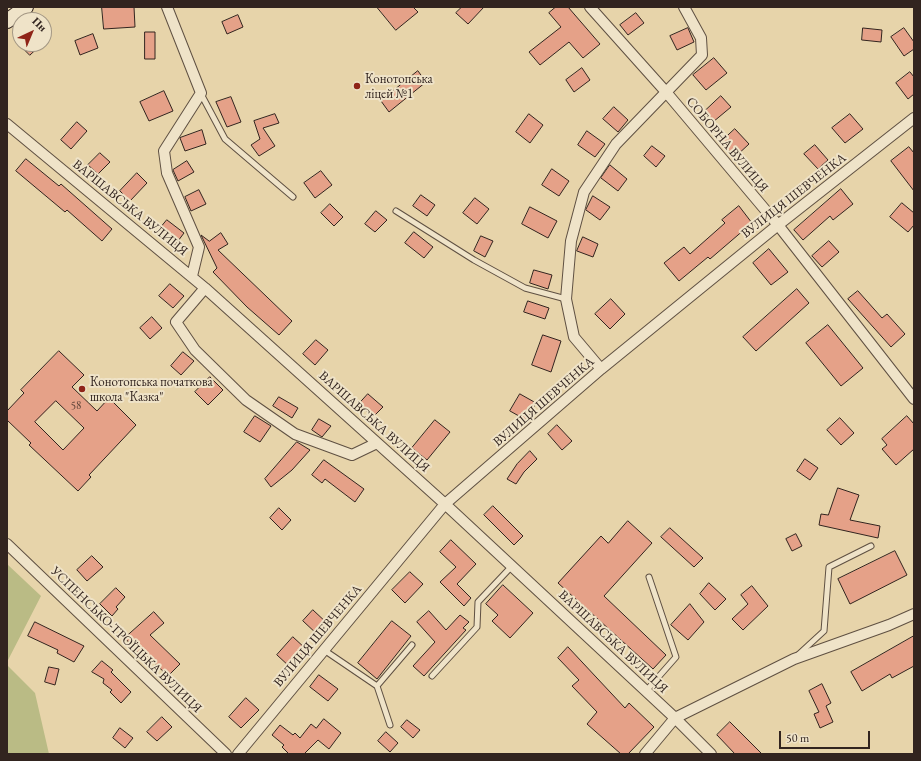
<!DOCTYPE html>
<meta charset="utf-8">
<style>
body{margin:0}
#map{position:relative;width:921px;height:761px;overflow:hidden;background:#e7d4aa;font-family:"EB Garamond",serif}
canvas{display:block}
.frame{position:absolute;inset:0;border:8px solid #32241f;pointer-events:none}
.north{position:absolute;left:12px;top:12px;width:40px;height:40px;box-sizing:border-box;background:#efe3c8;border:1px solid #a39784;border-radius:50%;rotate:44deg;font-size:11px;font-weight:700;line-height:16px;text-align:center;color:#32241f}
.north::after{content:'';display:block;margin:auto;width:14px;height:18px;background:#8f2418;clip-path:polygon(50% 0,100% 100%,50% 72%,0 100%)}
.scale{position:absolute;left:779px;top:731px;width:91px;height:18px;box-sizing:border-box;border:2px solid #32241f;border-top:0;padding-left:5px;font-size:12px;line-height:14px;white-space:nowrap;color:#32241f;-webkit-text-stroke:3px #efe3c8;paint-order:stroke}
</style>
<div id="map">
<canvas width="921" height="761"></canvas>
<div class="frame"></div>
<div class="north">Пн</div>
<div class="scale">50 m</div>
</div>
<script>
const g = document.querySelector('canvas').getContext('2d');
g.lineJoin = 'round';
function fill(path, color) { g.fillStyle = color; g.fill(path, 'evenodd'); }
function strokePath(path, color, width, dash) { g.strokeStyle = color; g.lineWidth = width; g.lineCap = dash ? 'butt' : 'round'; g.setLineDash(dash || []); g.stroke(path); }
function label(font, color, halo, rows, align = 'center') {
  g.font = font + ' "EB Garamond",serif'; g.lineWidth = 4; g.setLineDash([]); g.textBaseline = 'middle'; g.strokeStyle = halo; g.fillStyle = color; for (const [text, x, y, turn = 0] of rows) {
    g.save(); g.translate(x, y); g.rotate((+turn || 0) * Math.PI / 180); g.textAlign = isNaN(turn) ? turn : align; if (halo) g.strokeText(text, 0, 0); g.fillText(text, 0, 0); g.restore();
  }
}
const green = new Path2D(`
 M7 564 41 596 7 662Z
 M7 665 35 693 49 754H7Z`);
const building = new Path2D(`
 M102 7H134L135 27 104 29Z
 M377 7H413L418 12 396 30Z
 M462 7H484L468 24 456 13Z
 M556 7H568L600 44 583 58 569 42 540 65 529 52 561 27 549 13Z
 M636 13 644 23 628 35 620 25Z
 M238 15 243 27 227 34 222 22Z
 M688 28 694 42 677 50 670 36Z
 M863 28 882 30 881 42 862 40Z
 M904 28 914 42V49L904 56 891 37Z
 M145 32H155V59H145Z
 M93 34 98 48 80 55 75 41Z
 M19 44H42L30 55Z
 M714 58 727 73 706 90 693 75Z
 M582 68 590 80 574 92 566 80Z
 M418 71 426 82 389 112 381 101Z
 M910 72 914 77V94L908 99 896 83Z
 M164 91 173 111 149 121 140 102Z
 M721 96 731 107 713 122 704 112Z
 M231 97 241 122 227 127 216 102Z
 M614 107 628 120 618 132 603 119Z
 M275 114 279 123 263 128 275 146 259 156 251 145 260 139 254 121Z
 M529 114 543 125 530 143 516 132Z
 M850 114 863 129 845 143 832 128Z
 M77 122 87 131 71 149 61 140Z
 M735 129 749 144 735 157 721 142Z
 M202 130 206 144 185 151 180 138Z
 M587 131 605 144 595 157 578 145Z
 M815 145 828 160 818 169 804 154Z
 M652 146 665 156 656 167 644 156Z
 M909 147 914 153V191L891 161Z
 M100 153 110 162 98 174 88 165Z
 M26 159 59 186 61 184 112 229 102 241 67 210 65 212 16 171Z
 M187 161 194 172 178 181 173 170Z
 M610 165 627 179 618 191 601 178Z
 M552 169 569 181 559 196 542 185Z
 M321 171 332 185 315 198 304 183Z
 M137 173 147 183 130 201 120 191Z
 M841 189 853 204 833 220 830 216 803 240 794 230Z
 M199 190 206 204 191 211 185 197Z
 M421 195 435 205 427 216 413 206Z
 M593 196 610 207 600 220 586 210Z
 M475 198 489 209 477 224 463 213Z
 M902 203 914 213V225L908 232 890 217Z
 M330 204 343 217 334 226 321 213Z
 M739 206 752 223 710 259 708 257 679 281 664 263 684 247 690 254 725 223 722 220Z
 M530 207 557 221 548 238 522 224Z
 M376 211 387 220 375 232 365 224Z
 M167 220 184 233 175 245 158 231Z
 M414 232 433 247 424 258 405 243Z
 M221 233 228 244 218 250 292 321 279 335 247 307 213 272 217 268 201 235 209 241Z
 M481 236 493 241 485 257 474 251Z
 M583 237 598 244 593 257 577 251Z
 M829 241 839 252 822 267 812 256Z
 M769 249 788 272 771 285 753 263Z
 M534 270 552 275 548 289 530 283Z
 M170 284 184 296 173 308 159 296Z
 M797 289 809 303 756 351 743 337Z
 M858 291 882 318 887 314 905 334 891 347 848 299Z
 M611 299 625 314 610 329 595 314Z
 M528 301 549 308 545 319 524 312Z
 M152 317 162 328 150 339 140 328Z
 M828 325 863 368 841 386 806 343Z
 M543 335 561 341 551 372 532 365Z
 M316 340 328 350 315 365 303 354Z
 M59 351 84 375 72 387 97 411 109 398 136 425 89 475 91 477 78 491 29 445 31 443 7 420V411L24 393 21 390ZM56 401 84 428 63 450 35 422Z
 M183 352 194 361 181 375 171 366Z
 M210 377 223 390 208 405 195 392Z
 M368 394 383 407 373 417 359 404Z
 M520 394 536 403 526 420 510 411Z
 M279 397 298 408 292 418 273 406Z
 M255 416 271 426 260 442 244 432Z
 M907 416 914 424V449L896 465 882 449 887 445 882 439Z
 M840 418 854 433 841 445 827 430Z
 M319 419 331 426 322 437 312 430Z
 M435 420 450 432 427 460 412 448Z
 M557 425 572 441 562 450 548 434Z
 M297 442 310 450 292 470 271 487 265 479Z
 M530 451 537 459 524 472 516 484 507 479 517 464Z
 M805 459 818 468 810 480 797 471Z
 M324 460 364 489 355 502 325 479 322 483 312 475Z
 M838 488 859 495 850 520 880 526 878 538 819 525 821 514 828 515Z
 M493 506 523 536 514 545 484 515Z
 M279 508 291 520 282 530 270 518Z
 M628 521 652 543 604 596 666 655 653 669 558 583 601 536 608 543Z
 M670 528 703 558 694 567 661 537Z
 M796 534 802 546 792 551 786 539Z
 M451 540 476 564 457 584 471 598 464 606 440 582 456 567 440 552Z
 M895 551 907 575 850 604 838 579Z
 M92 556 103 567 87 581 77 570Z
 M410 572 423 584 405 603 392 590Z
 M709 583 726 599 715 610 700 594Z
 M503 585 533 613 510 638 492 621 498 615 486 604Z
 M752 586 768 606 743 630 732 619 748 604 741 595Z
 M116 588 125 597 116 607 118 609 112 616 100 604Z
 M690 604 704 622 688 640 671 625Z
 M313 610 328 624 318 635 303 621Z
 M429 611 446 630 460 615 469 622 463 628 466 630 424 676 413 666 435 642 417 622Z
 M154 612 164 623 150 635 180 664 168 676 142 651 139 654 125 638Z
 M392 621 411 636 377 679 358 663Z
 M35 622 84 646 74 662 57 653 58 650 28 636Z
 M914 636V666L892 678 890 674 862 691 851 672Z
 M293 637 306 649 290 667 277 655Z
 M568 647 625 708 629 703 654 727 628 754H621L587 724 597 712 572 686 579 680 558 658Z
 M102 661 113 670 111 672 131 692 121 703 110 692 112 690 103 683 104 679 92 672Z
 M49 667 59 669 55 685 45 682Z
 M319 675 338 689 328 701 310 687Z
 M822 684 831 703 826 706 833 722 820 728 814 714 819 712 809 691Z
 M246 698 259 710 241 728 229 717Z
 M162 717 172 727 157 741 147 732Z
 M324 719 341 733 329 749 318 740 304 754H289L282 747 284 745 272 735 280 725 293 735 295 733 300 738 311 724 316 728Z
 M407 720 420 730 413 738 401 727Z
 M730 722 762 754H735L717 735Z
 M120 728 133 738 125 748 113 738Z
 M386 732 398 743 390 752 378 741Z`);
const lane = new Path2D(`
 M201 94 225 139 293 197
 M396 211 474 260 525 288 566 299
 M324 650 377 686 412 645
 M799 654 824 631 829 567 871 546
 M432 676 477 627 478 602 512 566
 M377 686 390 725
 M646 691 676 657 649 577`);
const street = new Path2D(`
 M167 7 201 93 164 151 167 173 199 247 192 276
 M590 7 666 92 778 225 914 399
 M7 124 205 288 445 504 675 718 711 754
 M205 288 176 322 195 350 246 400 295 434 352 455 377 443
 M601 369 574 337 566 299 571 241 584 192 616 144 702 55 701 38 684 7
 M7 544 226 754
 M238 754 445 504 601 369 778 225 914 118
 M645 754 675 718 794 659 889 625 914 614`);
const secondary = new Path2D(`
 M7 21 26 7`);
const markers = [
 [357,86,4,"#8f2418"],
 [82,389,4,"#8f2418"]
];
const numberNames = [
 ["58",76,406]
];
const poiNames = [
 ["Конотопська",365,79],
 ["ліцей №1",365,94],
 ["Конотопська початкова",90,382],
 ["школа \"Казка\"",90,397]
];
const streetNames = [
 ["СОБОРНА ВУЛИЦЯ",727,145,50],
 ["ВУЛИЦЯ ШЕВЧЕНКА",794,196,-38],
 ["ВАРШАВСЬКА ВУЛИЦЯ",130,208,39],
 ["ВУЛИЦЯ ШЕВЧЕНКА",544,402,-41],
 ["ВАРШАВСЬКА ВУЛИЦЯ",374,422,42],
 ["ВУЛИЦЯ ШЕВЧЕНКА",318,636,-50],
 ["УСПЕНСЬКО-ТРОЇЦЬКА ВУЛИЦЯ",126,640,44],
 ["ВАРШАВСЬКА ВУЛИЦЯ",613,642,43]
];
fill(green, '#babb85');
fill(building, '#e5a188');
strokePath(building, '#32241f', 1);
strokePath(lane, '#5f5042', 7);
strokePath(street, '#5f5042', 12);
strokePath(secondary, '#32241f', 16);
strokePath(lane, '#efe3c8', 5);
strokePath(street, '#efe3c8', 10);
strokePath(secondary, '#efe3c8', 14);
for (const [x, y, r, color] of markers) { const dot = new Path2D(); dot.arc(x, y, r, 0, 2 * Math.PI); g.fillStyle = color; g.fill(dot); strokePath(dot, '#efe3c8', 1.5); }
label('11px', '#5f4339', null, numberNames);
label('13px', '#32241f', '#efe3c8', poiNames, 'left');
label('13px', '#32241f', '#efe3c8', streetNames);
</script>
